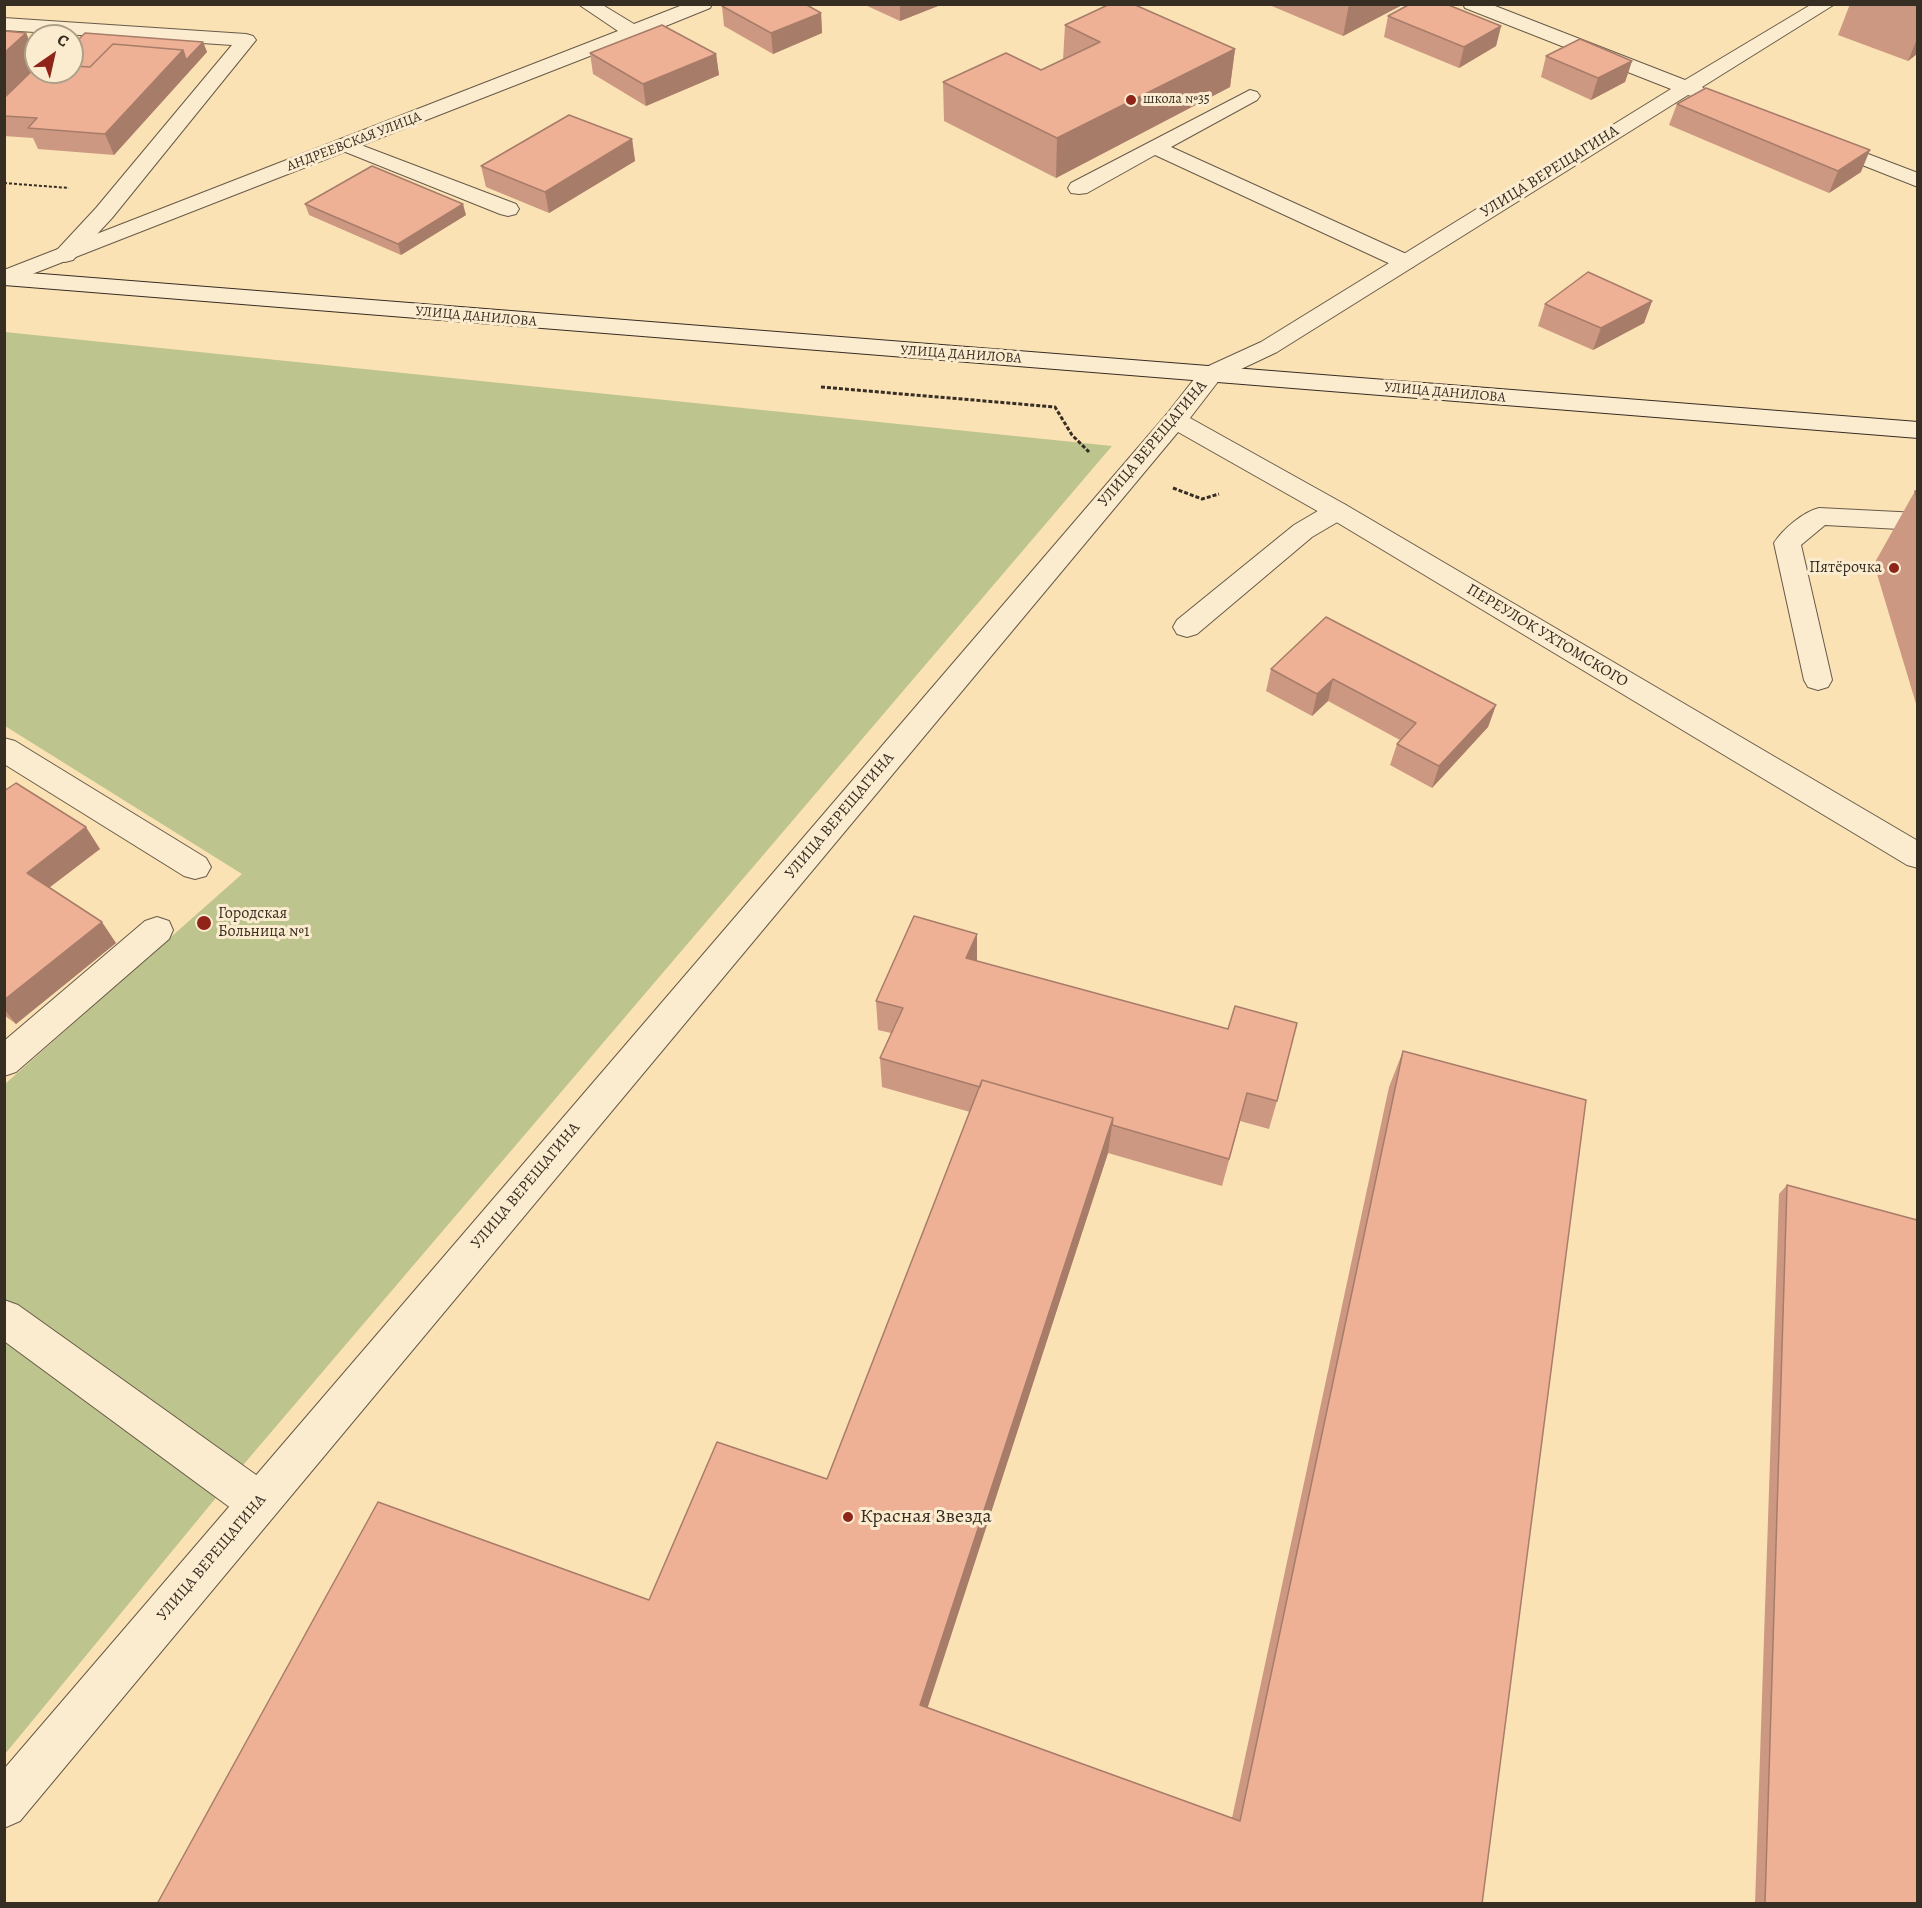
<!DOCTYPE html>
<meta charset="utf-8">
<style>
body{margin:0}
#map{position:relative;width:1922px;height:1908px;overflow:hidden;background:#fbe2b5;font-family:Alegreya,serif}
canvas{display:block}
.frame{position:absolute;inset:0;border:6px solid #362d23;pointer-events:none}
.north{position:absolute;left:24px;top:24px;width:60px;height:60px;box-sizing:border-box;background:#fceccf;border:2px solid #ada08a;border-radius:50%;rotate:34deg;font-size:16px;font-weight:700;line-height:24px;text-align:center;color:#362d23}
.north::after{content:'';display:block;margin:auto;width:21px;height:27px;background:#8f2418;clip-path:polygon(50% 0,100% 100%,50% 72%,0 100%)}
</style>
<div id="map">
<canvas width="1922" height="1908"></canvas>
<div class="frame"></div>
<div class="north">С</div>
</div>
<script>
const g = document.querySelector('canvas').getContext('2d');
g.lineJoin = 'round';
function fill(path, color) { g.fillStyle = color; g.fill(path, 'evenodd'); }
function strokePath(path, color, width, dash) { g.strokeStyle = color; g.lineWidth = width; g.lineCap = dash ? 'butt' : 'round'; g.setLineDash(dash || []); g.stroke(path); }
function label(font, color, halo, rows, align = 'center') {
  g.font = font + ' Alegreya,serif'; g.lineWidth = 6; g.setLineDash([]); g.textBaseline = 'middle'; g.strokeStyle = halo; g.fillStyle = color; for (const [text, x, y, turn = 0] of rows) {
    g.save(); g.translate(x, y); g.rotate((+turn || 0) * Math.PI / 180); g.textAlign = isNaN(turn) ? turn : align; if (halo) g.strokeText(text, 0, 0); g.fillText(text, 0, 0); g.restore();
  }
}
const green = new Path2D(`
 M5 332 1112 446 238 1471 5 1754V1084L242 874 5 726Z`);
const pathFar1 = new Path2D(`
 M4 183 69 188`);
const path = new Path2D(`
 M821 387 1055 407 1072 435 1089 452
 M1173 488 1202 499 1219 494`);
const lane = new Path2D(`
 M4 18 246 34 253 36 256 40 112 218 73 260 65 262 57 260 54 255 57 250 96 208 232 45 4 30Z
 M1250 90 1257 92 1260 96 1257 100 1171 147 1413 257 1416 262 1413 267 1405 269 1397 267 1155 155 1087 193 1079 194 1071 193 1068 188 1071 183Z
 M345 139 516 204 519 209 516 214 508 216 500 214 338 149 335 145 338 141Z
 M1337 503 1346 505 1350 511 1346 517 1312 537 1197 634 1187 637 1177 634 1173 627 1177 620 1294 525 1328 505Z
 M1819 508 1918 513V530L1825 525 1801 545 1832 680 1828 687 1818 690 1808 687 1804 680 1774 543C1783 529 1803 512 1819 508Z
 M4 738 15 741 206 858 211 867 206 876 195 879 184 876 4 764Z
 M157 917 169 921 173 930 169 939 16 1072 4 1076V1041L145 921Z
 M4 1300 18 1305 273 1487 279 1502 273 1517 258 1523 243 1517 4 1341Z`);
const street = new Path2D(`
 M578 4H601L634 24 685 4H712L710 8 641 36 4 285V270L618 31Z
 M1463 4H1490L1685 80 1812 4H1835L1702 87 1710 93 1707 97 1700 99 1688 95 1277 352 1220 379 1190 418 1346 505 1918 841V868L1907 865 1328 517 1178 432 20 1821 4 1828V1769L1166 415 1202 369 1261 342 1671 89 1465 8Z
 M1826 138 1918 173V187L1819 148 1816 144 1819 140Z`);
const secondary = new Path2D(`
 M4 271 1918 422V438L4 285Z`);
const wall = new Path2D(`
 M863 4H943L900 21Z
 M1267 4H1404L1343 36Z
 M1850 4H1917V54L1908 61 1838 35Z
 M722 6 821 13 822 33 773 54 724 26Z
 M1388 16 1501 26 1496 46 1459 68 1384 37Z
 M1065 25 1235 49 1230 87 1056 178 944 121 943 82 1041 70 1063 60Z
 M4 31 26 33 36 56V72L203 42 207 52 114 155 38 149 33 138 4 136Z
 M590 53 716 54 719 75 646 106 593 74Z
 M1546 56 1632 61 1625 82 1591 100 1541 77Z
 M1677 104 1861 172 1829 193 1669 125Z
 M632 139 635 161 549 213 486 187 481 166Z
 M305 204 466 215 401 255 309 215Z
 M1652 301 1644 323 1593 350 1538 326 1545 304Z
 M1915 491H1917V707L1874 564Z
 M1271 669 1496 705 1488 727 1432 788 1390 765 1397 744 1400 740 1328 701 1312 716 1266 691Z
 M4 791 100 849 49 887 116 943 16 1024 4 1015Z
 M977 934V961L1277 1101 1269 1129 1240 1121 1222 1186 1108 1153 927 1707 1232 1818 1389 1087 1403 1051 1482 1904H157L649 1600 827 1479 970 1112 882 1087 880 1058 891 1033 878 1030 876 1001Z
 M1787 1185 1917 1904H1755L1779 1194Z`);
const shadedWall = new Path2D(`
 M900 4H943L900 21Z
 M1349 4H1404L1343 36Z
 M821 13 822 33 773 54 771 33Z
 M1501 26 1496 46 1459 68 1464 47Z
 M26 33 36 56V72L4 116V53Z
 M1917 39V54L1908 61Z
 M203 42 207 52 114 155 105 134 183 50Z
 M1235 49 1230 87 1056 178 1057 138Z
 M716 54 719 75 646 106 643 84Z
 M1632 61 1625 82 1591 100 1598 78Z
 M632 139 635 161 549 213 545 192Z
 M1870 150 1861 172 1829 193 1838 171Z
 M463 204 466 215 401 255 398 244Z
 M1652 301 1644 323 1593 350 1601 328Z
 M1333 679 1328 701 1312 716 1317 694Z
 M1496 705 1488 727 1432 788 1439 766Z
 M86 827 100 849 41 894 27 873Z
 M102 922 116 943 16 1024 4 1009V1000Z
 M977 934V963L966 958Z
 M1113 1118 1108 1153 922 1725 920 1705Z`);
const building = new Path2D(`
 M725 4H805L821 13 771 33 722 6Z
 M1110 4H1133L1235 49 1057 138 943 82 1006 53 1041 70 1100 42 1065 25Z
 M1410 4H1446L1501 26 1464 47 1388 16Z
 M662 25 716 54 643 84 590 53Z
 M4 31 26 33 4 53Z
 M85 33 203 42 186 60 183 50 113 44 90 67 72 66V46Z
 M1580 39 1632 61 1598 78 1546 56Z
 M113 44 183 50 105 134 28 128 37 118 4 116V98L36 67V72H72V66L90 67Z
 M1706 88 1870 150 1838 171 1677 104Z
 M569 115 632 139 545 192 481 166Z
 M372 166 463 204 398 244 305 204Z
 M1588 272 1652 301 1601 328 1545 304Z
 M1915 491H1917V499Z
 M1326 617 1496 705 1439 766 1397 744 1416 723 1333 679 1317 694 1271 669Z
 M16 783 86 827 27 873 102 922 4 1000V791Z
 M914 916 977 934 966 958 1228 1029 1235 1006 1297 1023 1277 1101 1247 1093 1229 1159 1112 1125 1113 1118 982 1080 980 1087 880 1058 903 1008 876 1001Z
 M1403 1051 1586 1100 1482 1904H157L378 1502 649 1600 717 1442 827 1479 982 1080 1113 1118 920 1705 1240 1821Z
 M1787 1185 1917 1220V1904H1765Z`);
const markers = [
 [1131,100,6,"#8f2418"],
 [1894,568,6,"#8f2418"],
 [204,923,8,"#8f2418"],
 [848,1517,6,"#8f2418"]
];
const farPoinames = [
 ["школа №35",1143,100]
];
const farStreetnames = [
 ["АНДРЕЕВСКАЯ УЛИЦА",354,142,-21],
 ["УЛИЦА ДАНИЛОВА",476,317,5],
 ["УЛИЦА ДАНИЛОВА",961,355,4],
 ["УЛИЦА ДАНИЛОВА",1445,393,5]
];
const streetNames = [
 ["УЛИЦА ВЕРЕЩАГИНА",1550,172,-32],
 ["УЛИЦА ВЕРЕЩАГИНА",1153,444,-50],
 ["ПЕРЕУЛОК УХТОМСКОГО",1547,636,31],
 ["УЛИЦА ВЕРЕЩАГИНА",840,816,-50],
 ["УЛИЦА ВЕРЕЩАГИНА",526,1186,-50],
 ["УЛИЦА ВЕРЕЩАГИНА",212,1558,-50]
];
const poiNames = [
 ["Пятёрочка",1882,568],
 ["Городская",218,914,"left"],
 ["Больница №1",218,932,"left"]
];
const nearPoinames = [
 ["Красная Звезда",860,1517]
];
fill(green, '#bdc48e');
strokePath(lane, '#675a48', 2);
strokePath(street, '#675a48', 2);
strokePath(secondary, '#362d23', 2);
strokePath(pathFar1, '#362d23', 2, [3, 2]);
strokePath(path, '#362d23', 3, [4, 2]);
fill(lane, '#fceccf');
fill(street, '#fceccf');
fill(secondary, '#fceccf');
fill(wall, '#cd9881');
fill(shadedWall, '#a77c69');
fill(building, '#eeb196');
strokePath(building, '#a77c69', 1.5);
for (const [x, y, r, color] of markers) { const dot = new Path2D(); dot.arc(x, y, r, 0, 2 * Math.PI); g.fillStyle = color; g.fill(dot); strokePath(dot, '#fceccf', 2); }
label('14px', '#362d23', '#fceccf', farPoinames, 'left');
label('14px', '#362d23', '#fceccf', farStreetnames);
label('16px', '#362d23', '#fceccf', streetNames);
label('16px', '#362d23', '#fceccf', poiNames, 'right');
label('20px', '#362d23', '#fceccf', nearPoinames, 'left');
</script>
